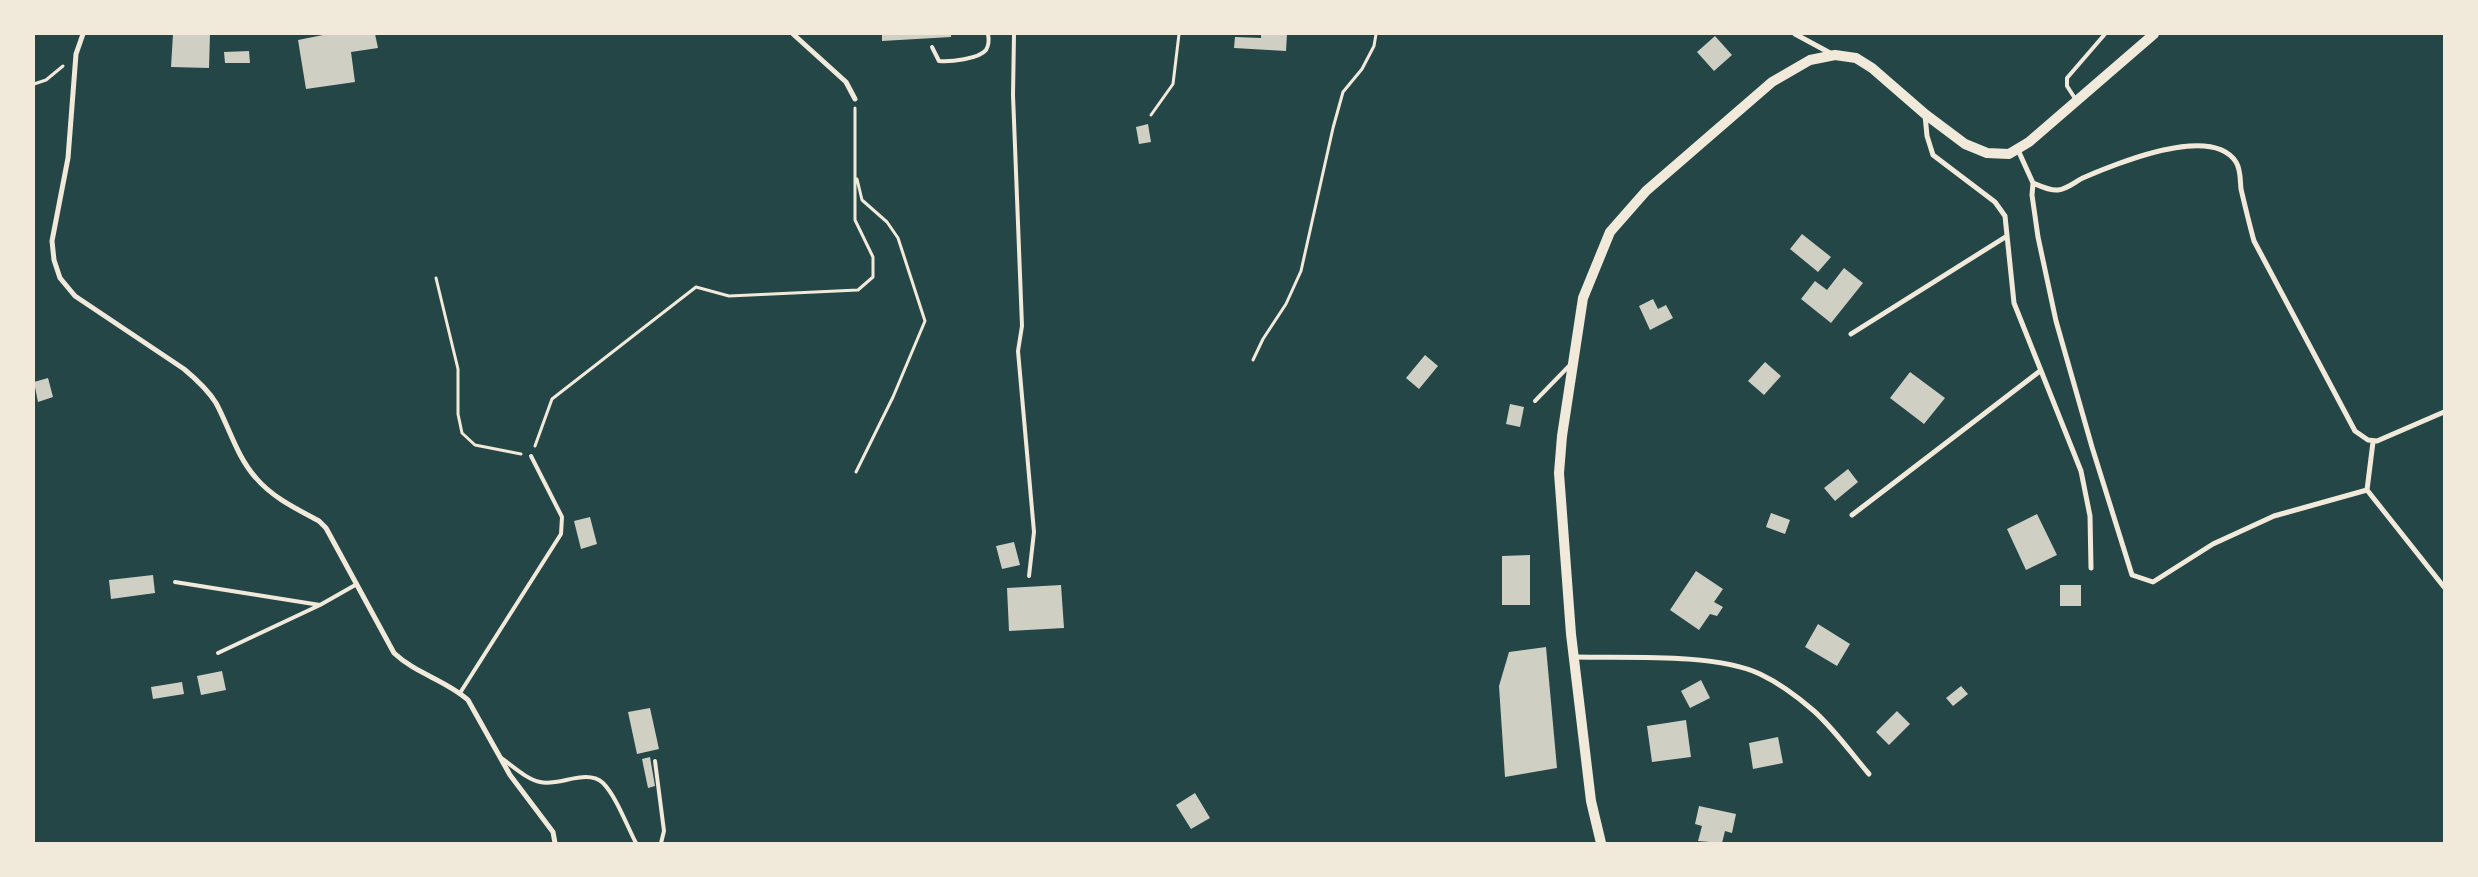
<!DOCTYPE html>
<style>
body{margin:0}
#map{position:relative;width:2478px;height:877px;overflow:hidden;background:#0f3d3e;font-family:"Roboto Condensed",sans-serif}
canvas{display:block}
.frame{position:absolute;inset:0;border:35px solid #f1e9da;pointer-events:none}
</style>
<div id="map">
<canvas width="2478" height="877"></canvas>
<div class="frame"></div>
</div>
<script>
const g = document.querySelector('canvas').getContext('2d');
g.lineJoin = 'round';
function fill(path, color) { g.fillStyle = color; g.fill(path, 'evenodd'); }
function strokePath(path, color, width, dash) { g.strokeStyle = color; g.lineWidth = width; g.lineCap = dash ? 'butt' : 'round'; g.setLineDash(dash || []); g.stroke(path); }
const green = new Path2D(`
 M34 34H2444V843H34Z`);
const building = new Path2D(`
 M173 34H210L209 68 171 67Z
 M328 34H375L378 48 351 52 355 82 306 89 298 40Z
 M882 34H951V37L882 41Z
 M1261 34H1287L1286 51 1234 48 1235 37 1261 38Z
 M1715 36 1732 55 1714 71 1697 52Z
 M249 51 250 63H225L224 52Z
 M1148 124 1151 142 1139 144 1136 127Z
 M1802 234 1831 257 1818 272 1790 249Z
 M1844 268 1863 283 1831 323 1801 299 1815 281 1827 290Z
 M1653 299 1658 309 1666 305 1673 318 1650 330 1639 306Z
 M1425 355 1438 366 1419 389 1406 378Z
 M1765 362 1781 376 1764 395 1748 381Z
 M1910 372 1945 398 1924 424 1890 398Z
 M48 378 53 397 38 402 34 382Z
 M1510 404 1524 407 1520 427 1506 424Z
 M1848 469 1858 482 1835 501 1824 488Z
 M1771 513 1790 520 1785 534 1766 527Z
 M2037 514 2057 555 2026 570 2007 529Z
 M590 517 597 544 581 549 574 521Z
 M1014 542 1020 565 1002 569 996 546Z
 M1530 555V605H1502V556Z
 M1696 571 1723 589 1714 602 1723 607 1717 616 1710 614 1699 630 1670 610Z
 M153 575 155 593 111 599 109 580Z
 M1061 585 1064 628 1009 631 1007 588Z
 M2060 585H2081V606H2060Z
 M1818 624 1850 644 1837 666 1805 647Z
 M1546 647 1557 768 1505 777 1499 686 1509 652Z
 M222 671 226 690 201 695 197 676Z
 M1701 680 1710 698 1690 708 1681 691Z
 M182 682 184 694 153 699 151 687Z
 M1961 686 1968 694 1953 706 1946 698Z
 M650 708 659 749 637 754 628 712Z
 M1897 711 1910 724 1889 745 1876 732Z
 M1686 720 1691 757 1652 762 1647 726Z
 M1778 737 1783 763 1753 769 1749 743Z
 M650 757 655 786 648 788 642 759Z
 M1195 793 1210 818 1191 829 1176 805Z
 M1699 806 1736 814 1732 833 1725 831 1722 843 1698 841 1702 826 1695 824Z`);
const path = new Path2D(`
 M34 84 46 80 63 66
 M1151 115 1173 84 1179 34
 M436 278 458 369V414L462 433 475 445 521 454
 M1253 360 1263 339 1286 304 1301 271 1333 128 1343 92 1362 69 1374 46 1376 34
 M535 446 552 399 696 287 729 296 858 290 873 277V257L855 220V108
 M856 472 893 397 925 321 898 238 887 222 862 200 857 179`);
const service = new Path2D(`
 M1014 34 1013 95 1022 326 1018 351 1034 532 1029 576
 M932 47 939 61C950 62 979 59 986 50 989 45 989 39 988 34
 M2076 100 2067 86V78L2105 34
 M1535 401 1569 366
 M175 582 320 605
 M218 653 320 605 357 584
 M460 693 561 534 562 517 531 456
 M501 758C513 766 526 779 540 782 559 787 586 768 603 783 616 796 627 826 636 843
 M655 761 664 831 661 843`);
const minor = new Path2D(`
 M83 34 76 54 68 158 52 241 54 260 60 278 75 296 184 369C196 379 208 390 216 403 229 427 237 457 256 478 273 498 297 509 319 521L326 528 394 653C416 674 446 680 468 700L510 775 553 832 555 843
 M793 34 846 82 855 99
 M1795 34 1832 54
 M1925 115 1927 136 1933 155 1995 202 2005 216 2014 303 2081 471 2090 516 2091 568
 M2018 150 2033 183 2032 195 2038 237 2056 321 2092 447 2132 575 2153 582 2213 544 2274 516 2367 490
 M2033 183C2040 186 2050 191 2058 190 2068 189 2077 180 2085 177 2118 163 2211 124 2236 162 2241 170 2240 180 2241 189 2245 206 2249 223 2254 241L2355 431 2368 440 2377 441 2444 412
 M1851 334 2007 236
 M2373 442 2367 490 2444 587
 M1852 515 2040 371
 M1574 657C1625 658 1716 653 1760 674 1779 683 1798 697 1814 711 1834 729 1851 753 1869 774`);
const secondary = new Path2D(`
 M1601 843 1591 801 1571 634 1559 473 1562 436 1583 298 1610 232 1646 191 1772 82 1810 60 1835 55 1856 58 1872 68 1925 114 1965 144 1987 153 2009 154 2029 142 2154 34`);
fill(green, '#244646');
fill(building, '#cfcfc3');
strokePath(path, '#f1e9da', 3);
strokePath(service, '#f1e9da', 4);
strokePath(minor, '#f1e9da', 5);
strokePath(secondary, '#f1e9da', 10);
</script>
